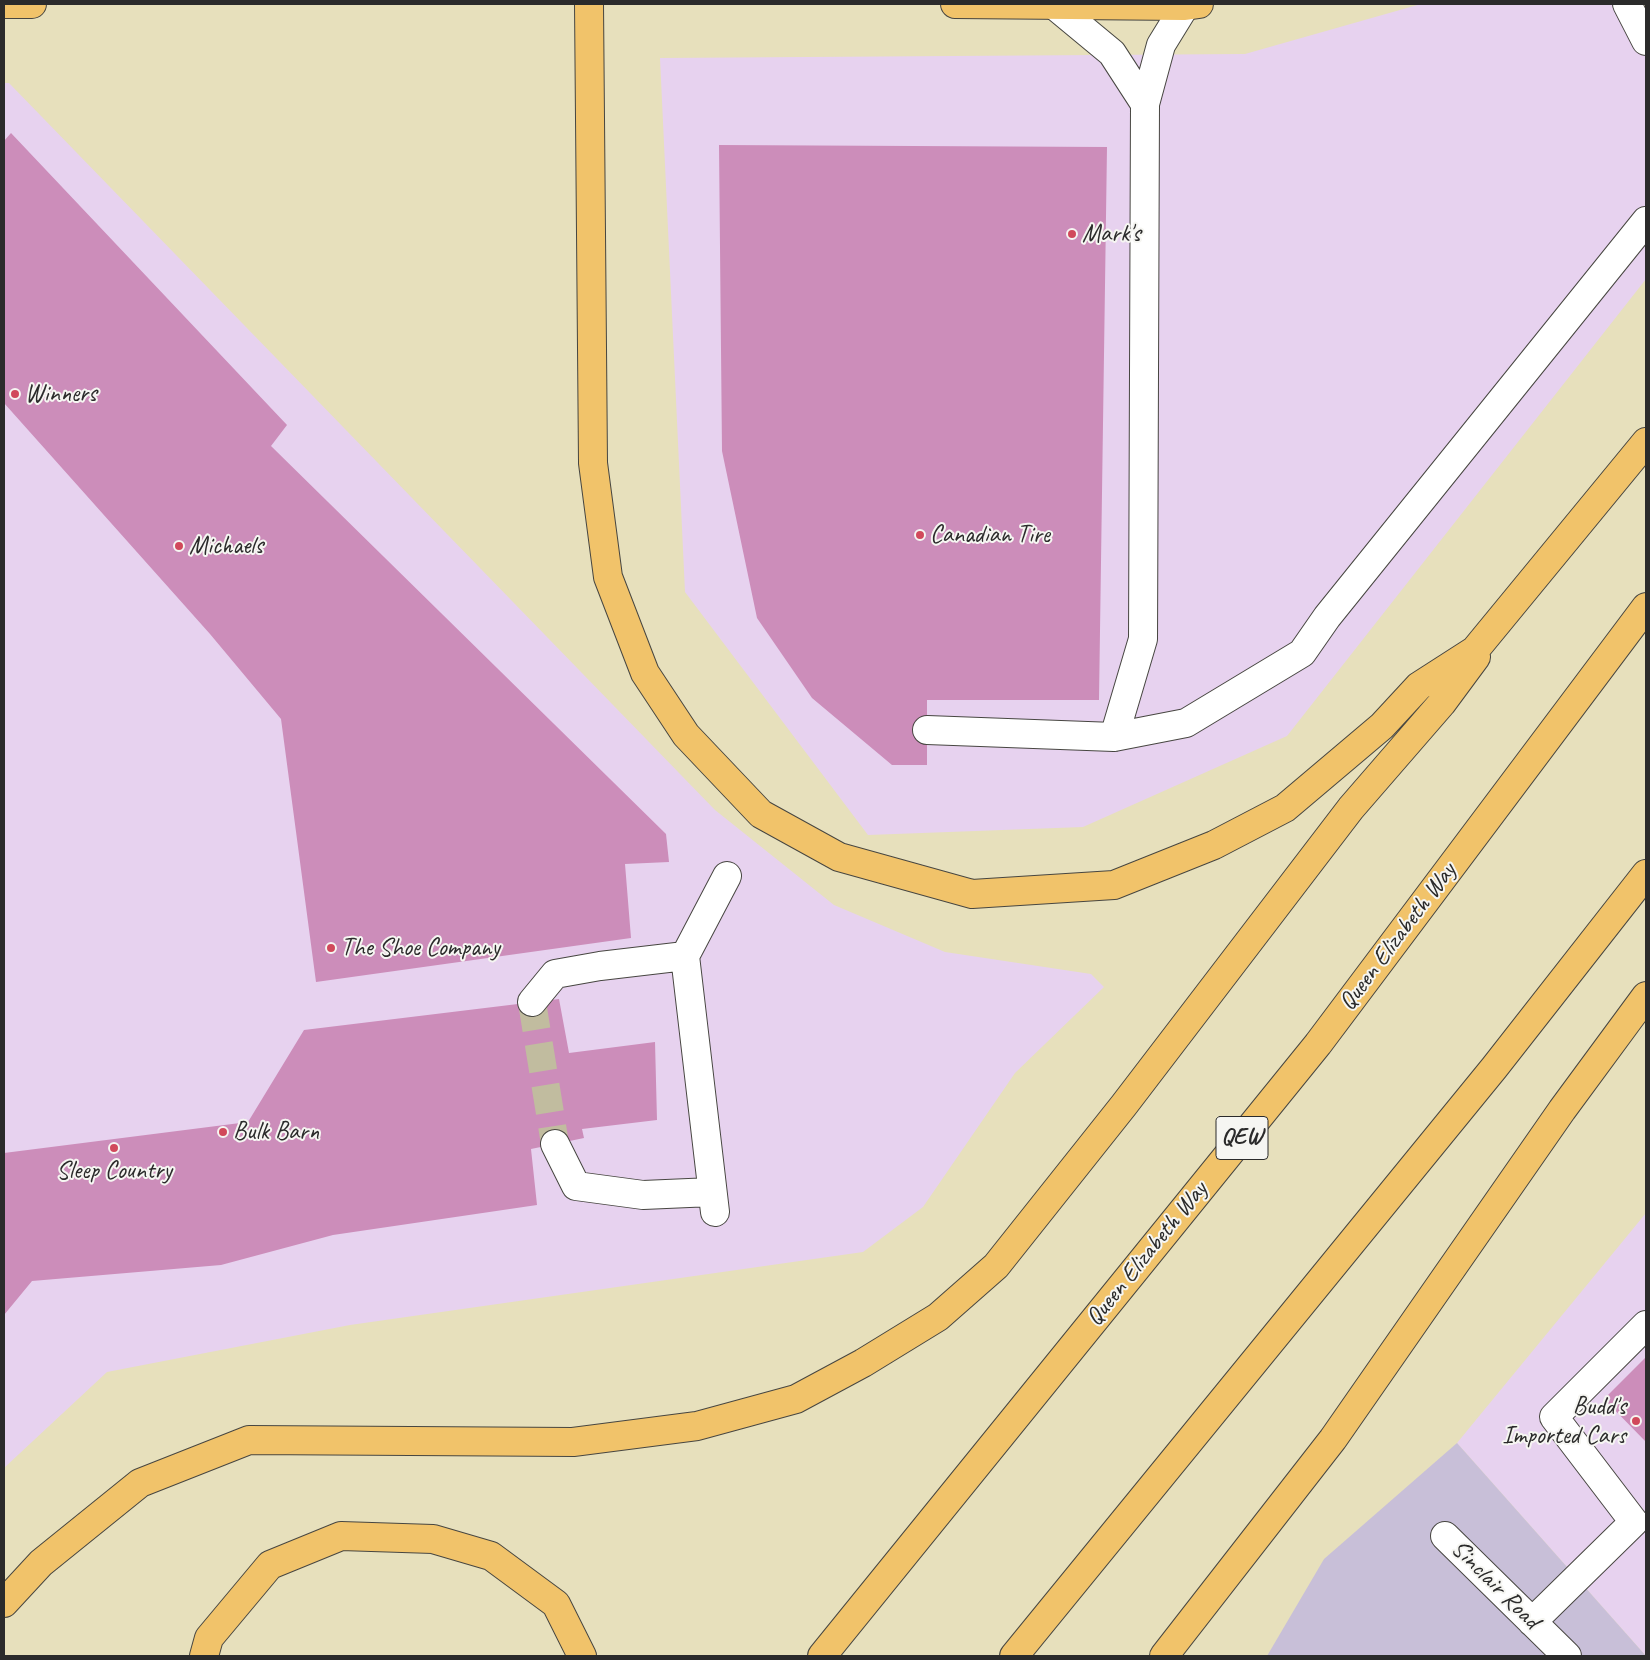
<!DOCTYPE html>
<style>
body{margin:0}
#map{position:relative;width:1650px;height:1660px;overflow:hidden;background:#e7e0bc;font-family:Caveat,sans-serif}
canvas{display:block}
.frame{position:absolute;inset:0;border:5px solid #2b2b2b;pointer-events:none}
</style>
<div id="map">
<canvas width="1650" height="1660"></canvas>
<div class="frame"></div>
</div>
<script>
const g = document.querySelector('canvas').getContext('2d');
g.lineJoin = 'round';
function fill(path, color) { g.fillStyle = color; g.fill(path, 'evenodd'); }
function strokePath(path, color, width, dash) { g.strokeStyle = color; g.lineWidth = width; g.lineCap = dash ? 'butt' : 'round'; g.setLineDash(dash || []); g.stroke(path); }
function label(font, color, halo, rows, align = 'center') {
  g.font = font + ' Caveat,sans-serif'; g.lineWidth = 4; g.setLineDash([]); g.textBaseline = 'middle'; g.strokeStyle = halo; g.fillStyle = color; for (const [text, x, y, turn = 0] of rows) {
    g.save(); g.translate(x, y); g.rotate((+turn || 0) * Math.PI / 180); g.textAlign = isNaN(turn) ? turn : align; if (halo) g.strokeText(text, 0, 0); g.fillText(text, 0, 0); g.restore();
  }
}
const built = new Path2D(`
 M1421 4H1639L1646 15V279L1287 736 1083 827 868 835 685 592 660 58 1245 54Z
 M4 83H9L715 810 834 905 945 952 1091 974 1104 987 1015 1073 923 1207 863 1252 350 1325 107 1372 4 1468Z
 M1646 1213V1656L1457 1443Z`);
const industrial = new Path2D(`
 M1457 1443 1646 1656H1267L1324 1559Z`);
const building = new Path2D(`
 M11 133 287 425 271 446 666 834 669 862 625 864 631 938 316 982 281 719 210 634 4 403V141Z
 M719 145 1107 147 1099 700H927V765H892L812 698 757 618 722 451Z
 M559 999 569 1053 655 1042 657 1120 582 1129 584 1138 531 1149 537 1205 333 1235 221 1265 32 1281 4 1315V1153L248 1122 304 1030Z
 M1646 1357V1442L1604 1399Z`);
const minorTunnel = new Path2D(`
 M532 1002 555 1144`);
const minor = new Path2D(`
 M1627 4 1646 41
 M1054 5 1112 53 1145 104
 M927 730 1114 737 1186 723 1302 653 1327 617 1646 221
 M1114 737 1143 639 1145 104 1161 45 1185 6
 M532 1002 555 974 600 966 685 956
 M555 1144 576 1186 643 1195 712 1192
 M715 1212 685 956 727 876
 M1445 1536 1567 1656
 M1532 1622 1634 1522 1554 1417 1646 1325`);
const major = new Path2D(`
 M4 4H32
 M955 4 1185 6 1199 4`);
const highway = new Path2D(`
 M589 4 593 463 608 577 645 673 686 735 761 814 839 857 972 894 1114 885 1214 845 1285 808 1382 726 1419 686 1475 650 1646 442
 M4 1603 41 1563 140 1483 249 1440 573 1442 697 1426 796 1399 863 1363 938 1317 996 1266 1124 1105 1351 808 1442 703 1476 657
 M204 1656 209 1638 270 1565 341 1536 433 1539 491 1556 556 1604 582 1656
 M822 1656 1318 1044 1646 607
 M1014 1656 1494 1068 1646 874
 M1164 1656 1333 1439 1562 1110 1646 996`);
const markers = [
 [1072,234,5,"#d1495b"],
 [15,394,5,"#d1495b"],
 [920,535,5,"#d1495b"],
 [179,546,5,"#d1495b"],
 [331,948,5,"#d1495b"],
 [223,1132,5,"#d1495b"],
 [114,1148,5,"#d1495b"],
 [1636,1421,5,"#d1495b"]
];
const shields = [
 [1242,1138,52]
];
const shieldNames = [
 ["QEW",1242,1138]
];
const poiNames = [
 ["Mark's",1082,234],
 ["Winners",25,394],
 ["Canadian Tire",930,535],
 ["Michaels",189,546],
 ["The Shoe Company",341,948],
 ["Bulk Barn",233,1132],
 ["Sleep Country",114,1171,"center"],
 ["Budd's",1626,1407,"right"],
 ["Imported Cars",1626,1436,"right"]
];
const streetNames = [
 ["Queen Elizabeth Way",1398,937,-53],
 ["Queen Elizabeth Way",1147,1254,-51],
 ["Sinclair Road",1495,1585,45]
];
fill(built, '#e7d2ef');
fill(industrial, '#c8bfd8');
fill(building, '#cc8dba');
strokePath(minorTunnel, '#c1bc9f', 28, [28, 14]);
strokePath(minor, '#474641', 30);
strokePath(major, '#474641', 30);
strokePath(highway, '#474641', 30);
strokePath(minor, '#fff', 28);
strokePath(major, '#f1c36a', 28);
strokePath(highway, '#f1c36a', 28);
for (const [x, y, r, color] of markers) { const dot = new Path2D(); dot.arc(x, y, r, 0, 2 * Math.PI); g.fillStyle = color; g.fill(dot); strokePath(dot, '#f6f6f2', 2); }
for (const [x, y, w] of shields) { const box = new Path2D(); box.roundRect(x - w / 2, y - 21.5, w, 43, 4); g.fillStyle = '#f6f6f2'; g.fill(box); strokePath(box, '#2b2b2b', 1); }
label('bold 24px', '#2b2b2b', null, shieldNames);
label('25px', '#2b2b2b', '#f6f6f2', poiNames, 'left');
label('25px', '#2b2b2b', '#f6f6f2', streetNames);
</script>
